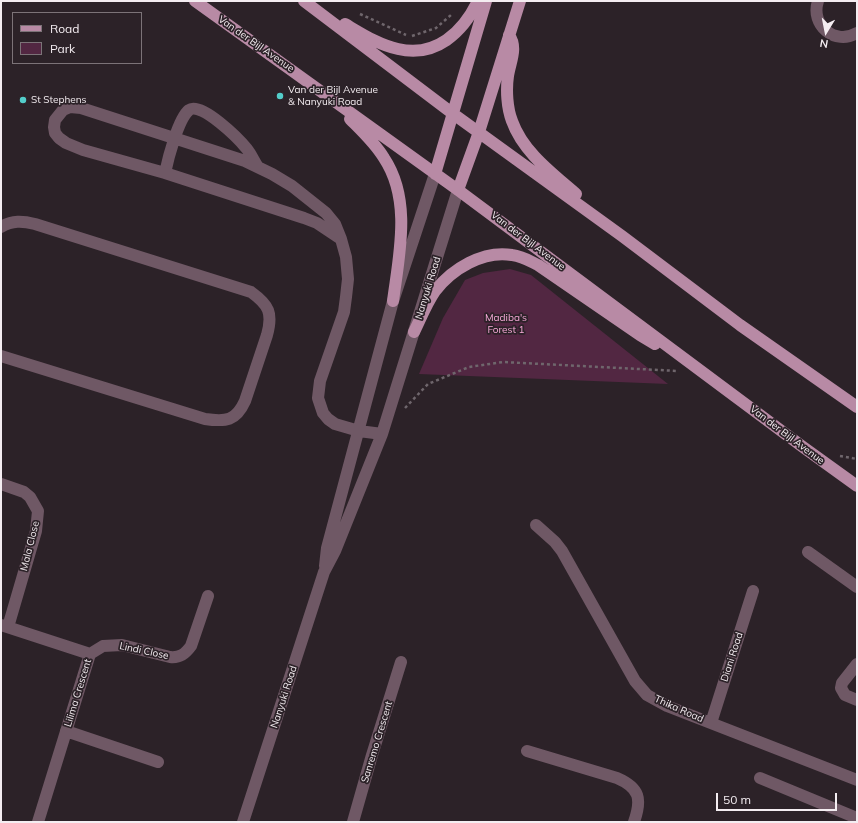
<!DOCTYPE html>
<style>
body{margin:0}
#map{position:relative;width:858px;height:823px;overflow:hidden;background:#2c2228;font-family:Mulish,sans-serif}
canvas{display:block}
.frame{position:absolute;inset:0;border:2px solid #f4edf1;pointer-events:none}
.legend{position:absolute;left:12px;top:12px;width:130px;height:52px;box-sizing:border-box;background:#2c2228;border:1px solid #7c7378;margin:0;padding:5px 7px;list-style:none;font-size:12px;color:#f4edf1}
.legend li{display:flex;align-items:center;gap:8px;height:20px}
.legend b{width:20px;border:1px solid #7c7378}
.north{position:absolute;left:806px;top:12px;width:40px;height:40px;-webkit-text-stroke:3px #2c2228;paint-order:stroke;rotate:190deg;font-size:11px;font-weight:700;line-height:16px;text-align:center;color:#f4edf1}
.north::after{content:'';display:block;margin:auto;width:14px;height:18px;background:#f4edf1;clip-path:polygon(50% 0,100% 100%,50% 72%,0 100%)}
.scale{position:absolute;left:716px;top:793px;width:121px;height:18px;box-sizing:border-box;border:2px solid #f4edf1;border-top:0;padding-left:5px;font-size:12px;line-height:14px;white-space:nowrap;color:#f4edf1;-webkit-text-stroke:3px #2c2228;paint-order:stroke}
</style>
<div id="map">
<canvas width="858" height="823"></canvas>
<div class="frame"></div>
<ul class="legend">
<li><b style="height:5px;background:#b88aa5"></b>Road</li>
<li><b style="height:11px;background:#522742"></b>Park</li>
</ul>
<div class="north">N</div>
<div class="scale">50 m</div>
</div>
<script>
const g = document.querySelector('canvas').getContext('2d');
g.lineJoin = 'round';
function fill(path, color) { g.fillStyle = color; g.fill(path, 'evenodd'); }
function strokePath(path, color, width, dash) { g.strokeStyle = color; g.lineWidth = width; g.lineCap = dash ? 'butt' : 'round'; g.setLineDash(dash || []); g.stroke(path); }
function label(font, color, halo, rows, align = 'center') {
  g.font = font + ' Mulish,sans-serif'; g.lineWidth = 3.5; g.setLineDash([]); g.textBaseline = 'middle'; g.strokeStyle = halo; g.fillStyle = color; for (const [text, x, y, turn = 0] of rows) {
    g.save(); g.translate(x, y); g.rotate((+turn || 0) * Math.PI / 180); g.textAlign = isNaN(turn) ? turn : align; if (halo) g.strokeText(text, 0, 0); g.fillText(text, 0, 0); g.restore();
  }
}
const green = new Path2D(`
 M510 269 531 275 668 384 419 374 443 318 465 280 483 273Z`);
const path = new Path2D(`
 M360 14 406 35
 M412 36 436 28 451 15
 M405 408 428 384 469 367 503 362 678 371
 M840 456 857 459`);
const minor = new Path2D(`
 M818 1C810 25 835 46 857 33
 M165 173C168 159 178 119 189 110 201 101 239 139 247 149 251 154 254 161 258 167
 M1 227C12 220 23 221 35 224L251 292C269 305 273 313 267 335L245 401C236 421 226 422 205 419L1 356
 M341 239 317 223 304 218 165 173 83 150 66 143 59 138 55 133 54 127 55 120 63 110 70 107 81 108 245 161 272 174 292 186 326 213 335 224 341 239 346 257 348 279 346 297 344 312 320 381 318 398 323 413 328 419 335 424 359 431 382 434
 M1 484 24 492 30 497 38 511 36 531 8 627
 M536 525 555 542 562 551 635 681 647 695 667 706 857 780
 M808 552 857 587
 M325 566 327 548 393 301 435 174
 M1 625 90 654 38 822
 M90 654 103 646 122 645 170 657C180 658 185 654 191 646L208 596
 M857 664 842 683 841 688 845 695 857 700
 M711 723 753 591
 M66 731 158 762
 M527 751 617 778C640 788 642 799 634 822
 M760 778 857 818
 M243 822 324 572 335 551 382 434 458 190
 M353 822 372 755 401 662`);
const major = new Path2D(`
 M195 1 458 190 803 447 857 486
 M304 1 452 113 622 236 740 325 857 407
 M345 24C362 34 379 45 398 49 436 58 463 32 478 1
 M509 35C518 48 510 62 508 76 506 90 507 108 512 121 523 152 552 173 576 194
 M350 119C362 131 375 143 384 158 412 200 399 255 393 301
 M435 174 486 1
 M458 190 479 132 520 1
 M414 332C421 318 426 304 435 291 452 269 483 250 512 255 522 256 530 261 538 265L640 335 655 344`);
const markers = [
 [280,96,4,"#53cdca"],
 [23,100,4,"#53cdca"]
];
const streetNames = [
 ["Van der Bijl Avenue",256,44,35],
 ["Van der Bijl Avenue",528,241,37],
 ["Nanyuki Road",428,288,-73],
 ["Van der Bijl Avenue",787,435,37],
 ["Mala Close",30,546,-76],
 ["Lindi Close",144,651,12],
 ["Diani Road",732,657,-72],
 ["Lilima Crescent",78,693,-73],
 ["Nanyuki Road",284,697,-72],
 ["Thika Road",679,709,24],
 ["Sanremo Crescent",377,742,-73]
];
const poiNames = [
 ["Van der Bijl Avenue",288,90],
 ["& Nanyuki Road",288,102],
 ["St Stephens",31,100]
];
const parkNames = [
 ["Madiba's",506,318],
 ["Forest 1",506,330]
];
fill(green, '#522742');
strokePath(path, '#6f666c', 2.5, [3, 3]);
strokePath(minor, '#6f5865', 12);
strokePath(major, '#b88aa5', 12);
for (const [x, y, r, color] of markers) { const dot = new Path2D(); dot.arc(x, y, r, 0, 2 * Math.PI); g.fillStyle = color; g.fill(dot); strokePath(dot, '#2c2228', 1.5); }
label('10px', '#f4edf1', '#2c2228', streetNames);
label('10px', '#f4edf1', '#2c2228', poiNames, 'left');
label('10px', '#f9abda', '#2c2228', parkNames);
</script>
